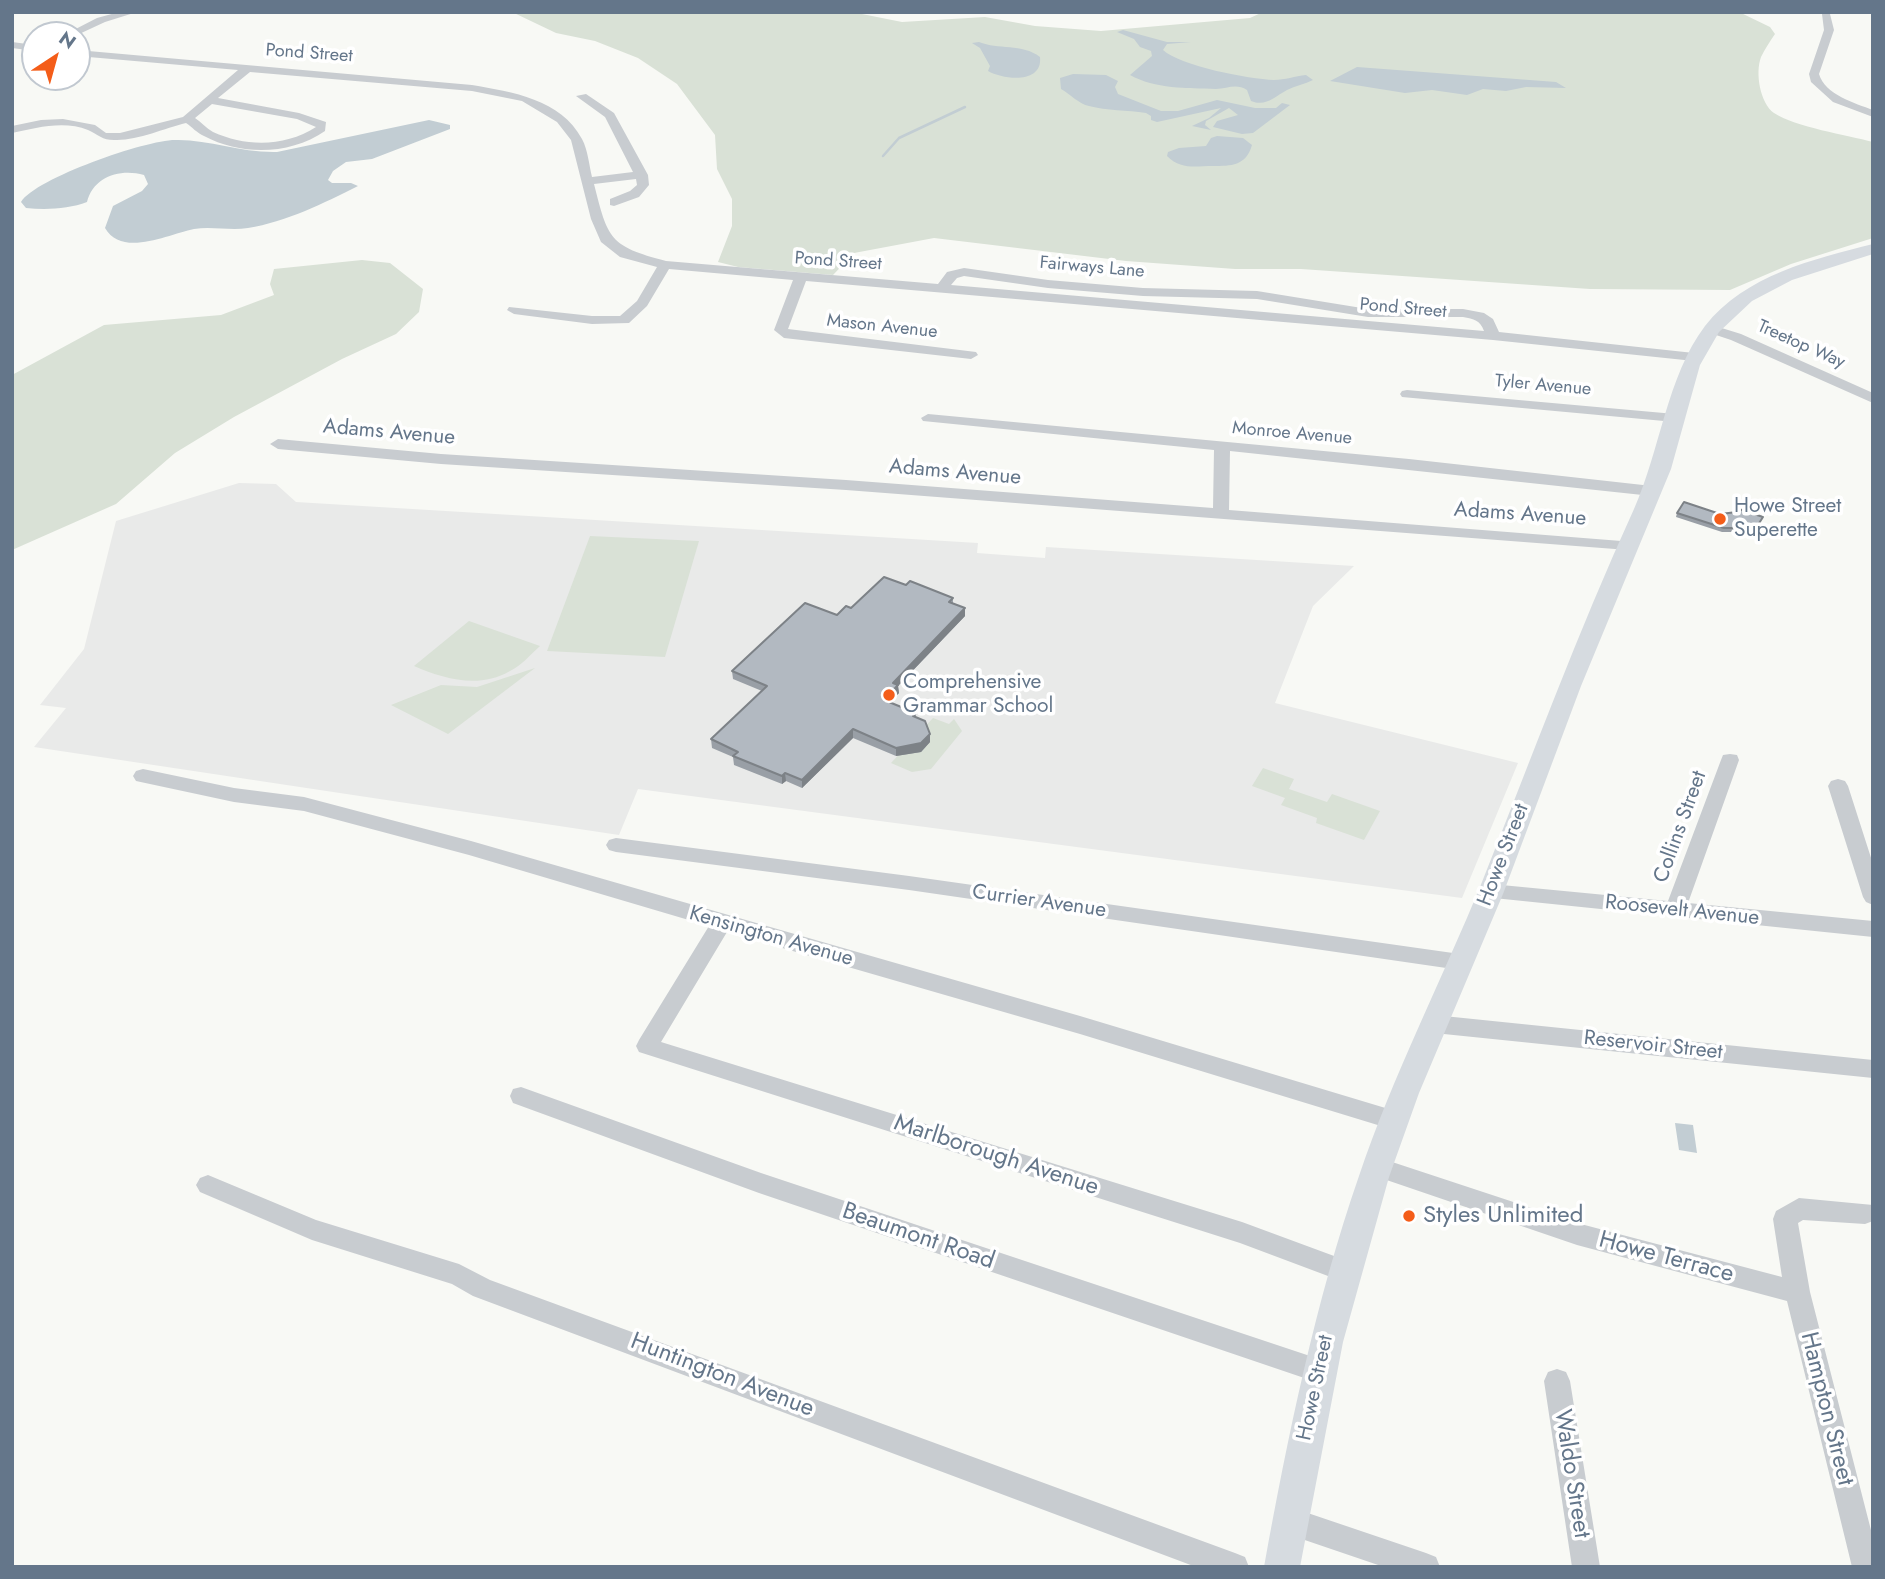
<!DOCTYPE html>
<style>
body{margin:0}
#map{position:relative;width:1885px;height:1579px;overflow:hidden;background:#f8f9f5;font-family:Jost,sans-serif}
canvas{display:block}
.frame{position:absolute;inset:0;border:14px solid #64768a;pointer-events:none}
.north{position:absolute;left:21px;top:21px;width:70px;height:70px;box-sizing:border-box;background:#fff;border:2px solid #c1c8d0;border-radius:50%;rotate:36deg;font-size:19px;font-weight:700;line-height:28px;text-align:center;color:#64768a}
.north::after{content:'';display:block;margin:auto;width:24px;height:32px;background:#f45d19;clip-path:polygon(50% 0,100% 100%,50% 72%,0 100%)}
</style>
<div id="map">
<canvas width="1885" height="1579"></canvas>
<div class="frame"></div>
<div class="north">N</div>
</div>
<script>
const g = document.querySelector('canvas').getContext('2d');
g.lineJoin = 'round';
function fill(path, color) { g.fillStyle = color; g.fill(path, 'evenodd'); }
function strokePath(path, color, width, dash) { g.strokeStyle = color; g.lineWidth = width; g.lineCap = dash ? 'butt' : 'round'; g.setLineDash(dash || []); g.stroke(path); }
function label(font, color, halo, rows, align = 'center') {
  g.font = font + ' Jost,sans-serif'; g.lineWidth = 7; g.setLineDash([]); g.textBaseline = 'middle'; g.strokeStyle = halo; g.fillStyle = color; for (const [text, x, y, turn = 0] of rows) {
    g.save(); g.translate(x, y); g.rotate((+turn || 0) * Math.PI / 180); g.textAlign = isNaN(turn) ? turn : align; if (halo) g.strokeText(text, 0, 0); g.fillText(text, 0, 0); g.restore();
  }
}
const built = new Path2D(`
 M239 483 276 484 296 502 978 543 977 553 1045 558 1046 547 1354 566 1313 606 1275 703 1518 763 1462 898 638 789 619 835 34 747 66 708 40 705 84 649 116 521Z`);
const green = new Path2D(`
 M512 12H852L902 22 985 17 1035 26 1101 31 1250 18 1263 12H1739L1770 27 1775 34C1770 41 1765 49 1761 57 1755 73 1760 103 1774 113 1795 127 1847 135 1873 142V238L1791 264 1730 290 1590 289 1301 269H1235L1126 261 934 238 854 253 833 275 738 267 718 262 732 226V199L717 169 715 135 677 84 638 58 595 41 556 33Z
 M362 260 390 263 423 289 419 312 396 334 342 359 234 417 175 453 116 504 12 550V375L104 325 221 315 274 295 270 284 274 269Z
 M590 536 699 541 665 657 547 651Z
 M469 621 540 646C531 654 521 666 510 671 479 689 444 679 414 666Z
 M535 668 448 734 391 705 441 685 477 687Z
 M933 718 949 724 954 719 962 731 931 769 912 772 891 763Z
 M1263 768 1294 779 1289 789 1327 802 1332 794 1380 811 1364 840 1316 823 1317 818 1281 805 1285 798 1252 786Z`);
const water = new Path2D(`
 M1123 30 1167 42H1191L1167 44 1163 50C1180 66 1249 79 1274 80 1285 80 1295 76 1306 75L1313 80C1305 84 1295 86 1287 90 1274 97 1266 107 1251 101L1247 90C1236 83 1227 89 1216 89 1187 88 1155 89 1130 75L1152 56 1151 51 1140 47 1134 39 1117 32Z
 M979 42C998 50 1022 43 1040 57 1043 84 1004 80 988 71L990 66 980 48 972 43Z
 M1357 67 1556 82 1566 88 1526 87 1506 91 1483 89 1467 95 1432 90 1405 93 1330 81Z
 M1073 74 1106 75 1118 81 1115 87 1118 94 1161 111H1178L1217 100 1255 108H1276L1282 103 1290 105 1253 133 1242 134 1213 127 1217 121 1238 115 1229 108 1206 121 1205 125 1211 130 1192 126 1209 118 1221 108 1157 122 1151 120V116L1146 113C1127 110 1107 111 1089 106 1079 104 1070 94 1061 89L1060 78Z
 M429 120 450 125V129L372 159 346 162 333 171 328 180 332 183H351L358 186C324 203 286 222 248 228 230 231 212 226 194 229 169 234 122 258 105 228L113 206 142 191 148 184 144 175C120 168 93 177 87 202 69 209 46 210 26 208L21 202C36 178 146 140 175 140 208 139 241 153 277 152Z
 M1217 136 1243 138 1252 145C1246 166 1231 166 1213 166 1195 166 1181 170 1167 156L1168 152 1179 148 1206 146 1211 138Z
 M1675 1123 1693 1125 1697 1153 1679 1150Z`);
const stream = new Path2D(`
 M883 156 899 138 965 107`);
const minor = new Path2D(`
 M119 12H137L105 22 77 35H64L97 18Z
 M1822 14H1830L1834 30 1819 74C1825 95 1855 103 1873 110V117L1833 102 1811 82 1809 74 1824 30Z
 M12 42 35 45V51L12 48Z
 M77 50 472 85C512 92 561 99 582 139 588 150 589 165 592 177L633 172 605 117 576 96 586 94 614 113 648 175 649 185 639 197 614 206 610 205V199L630 191 637 185 636 179 594 184C608 239 609 246 666 261L938 284 947 272 964 268 1048 280 1143 288 1257 291 1368 309H1463L1484 313 1493 319 1499 332 1694 353 1701 357 1694 361 1493 340 806 281 788 329 976 352 978 355 971 359 784 338 774 330 793 280 669 269 647 306 629 323 592 324 514 314 507 310 509 307 592 316H620L637 301 657 267 620 257 601 242 591 219 571 140 557 122 522 101 472 91 250 72 218 98 299 113 326 122 325 131C290 155 242 156 204 136 197 133 192 127 186 123 165 128 139 140 117 140 103 141 99 135 88 130 64 120 35 128 12 133V126L41 120 63 119 95 125 106 133H120L183 117 238 70 77 56ZM212 104 297 119 316 127C285 147 246 147 213 132 206 128 201 122 195 118ZM964 276 1048 288 1143 296 1257 299 1368 317H1463C1474 319 1480 320 1484 331L951 285 957 278Z
 M1712 325 1741 334 1873 393V403L1731 340 1707 332 1705 329Z
 M1407 390 1675 414 1682 418 1675 422 1402 397 1400 394 1402 391Z
 M928 414 1409 459 1652 486 1660 491 1652 496 1230 451 1229 510 1634 542 1636 545 1628 550 846 490 441 464 278 449 270 444 278 439 441 454 846 480 1213 508 1214 450 923 421 921 418Z
 M1730 754 1737 755 1739 760 1688 903 1873 921V937L1484 897 1481 892 1484 887 1491 884 1668 901 1721 760 1723 755Z
 M143 769 234 788 304 797 471 841 1080 1016 1402 1113 1406 1120 1402 1127 1394 1130 1080 1034 727 932 661 1042 1242 1222 1353 1263 1356 1271 1353 1279 1344 1282 1240 1243 639 1052 636 1046 639 1040 709 926 469 855 304 811 234 802 136 781 133 776 136 771Z
 M1838 779 1845 781 1848 786 1873 864V905L1866 902 1863 897 1828 786 1831 781Z
 M616 838 909 876 1460 954 1468 956 1471 962 1468 968 1460 970 909 890 616 852 609 850 606 845 609 840Z
 M1434 1015 1873 1060V1078L1434 1033 1426 1030 1423 1024 1426 1018Z
 M521 1087 761 1173 1328 1362 1332 1371 1328 1380 1319 1383 759 1193 513 1103 510 1096 513 1089Z
 M1377 1157 1577 1223 1782 1277 1773 1219 1776 1211 1799 1198 1873 1205V1221L1865 1224 1803 1220 1798 1223 1810 1292 1873 1538V1567H1852L1787 1301 1577 1245 1369 1174 1365 1167 1369 1160Z
 M208 1175 316 1220 459 1264 490 1280 1235 1553 1245 1557 1249 1567H1196L473 1296 452 1284 312 1240 200 1192 196 1185 200 1178Z
 M1557 1369 1566 1372 1570 1381 1600 1567H1572L1544 1381 1548 1372Z
 M1290 1507 1426 1553 1436 1557 1440 1567H1384L1290 1535 1280 1531 1276 1521 1280 1511Z`);
const major = new Path2D(`
 M1873 244V254L1792 280 1752 301 1719 332 1700 365 1671 469 1581 686 1503 894 1419 1093 1389 1177 1343 1342 1300 1567H1264C1288 1435 1315 1303 1359 1176 1393 1075 1442 980 1482 882 1532 757 1578 631 1634 509 1660 451 1667 376 1705 326 1745 275 1814 259 1873 244Z`);
const wall = new Path2D(`
 M1677 513 1720 514 1763 517 1754 532H1722L1676 517Z
 M906 585 953 598V603L965 616 898 686 899 693 890 702 916 713V717L930 734V742L921 752 896 756 853 738 802 788 786 781 782 784 734 765 733 757 712 748 711 739 762 691 733 679 732 671 851 608Z`);
const shadedWall = new Path2D(`
 M965 608V616L898 686 899 693 884 708V700L893 683Z
 M853 729V738L802 788V780Z
 M930 734V742L921 752 896 756V748Z
 M785 773 786 781 782 784V776Z`);
const building = new Path2D(`
 M1684 502 1720 514 1737 512 1739 509 1763 517 1756 528H1724L1677 513Z
 M884 577 906 585 910 581 953 598 949 602 965 608 893 683 898 685 884 700 916 713 913 716 925 721 930 734 921 743 896 748 853 729 802 780 785 773 782 776 733 756 738 752 711 739 767 686 732 671 805 603 837 615 846 606 851 608Z`);
const markers = [
 [1720,519,7,"#f45d19"],
 [889,695,7,"#f45d19"],
 [1409,1216,7,"#f45d19"]
];
const farStreetnames = [
 ["Pond Street",309,54,4],
 ["Pond Street",838,262,4],
 ["Fairways Lane",1092,268,5],
 ["Pond Street",1403,309,5],
 ["Mason Avenue",882,327,6],
 ["Treetop Way",1801,345,24],
 ["Tyler Avenue",1543,386,5],
 ["Monroe Avenue",1292,434,5]
];
const streetNames = [
 ["Adams Avenue",389,433,5],
 ["Adams Avenue",955,473,5],
 ["Adams Avenue",1520,515,4],
 ["Collins Street",1681,827,-70],
 ["Howe Street",1504,855,-69],
 ["Currier Avenue",1039,902,8],
 ["Roosevelt Avenue",1682,911,6],
 ["Kensington Avenue",771,937,16],
 ["Reservoir Street",1653,1046,6],
 ["Howe Street",1316,1388,-78]
];
const poiNames = [
 ["Howe Street",1734,507],
 ["Superette",1734,531],
 ["Comprehensive",903,683],
 ["Grammar School",903,707]
];
const nearStreetnames = [
 ["Marlborough Avenue",996,1156,18],
 ["Beaumont Road",918,1237,19],
 ["Howe Terrace",1666,1258,15],
 ["Huntington Avenue",722,1376,21],
 ["Hampton Street",1826,1409,76],
 ["Waldo Street",1571,1474,81]
];
const nearPoinames = [
 ["Styles Unlimited",1423,1216]
];
fill(built, '#e9eae9');
fill(green, '#d9e1d6');
fill(water, '#c2cdd3');
strokePath(stream, '#c2cdd3', 2.5);
fill(minor, '#c8ccd0');
fill(major, '#d6dbe0');
fill(wall, '#999fa6');
fill(shadedWall, '#7d8287');
fill(building, '#b2b9c1');
strokePath(building, '#7d8287', 2);
for (const [x, y, r, color] of markers) { const dot = new Path2D(); dot.arc(x, y, r, 0, 2 * Math.PI); g.fillStyle = color; g.fill(dot); strokePath(dot, '#fff', 2.5); }
label('18px', '#64768a', '#fff', farStreetnames);
label('21px', '#64768a', '#fff', streetNames);
label('21px', '#64768a', '#fff', poiNames, 'left');
label('24px', '#64768a', '#fff', nearStreetnames);
label('24px', '#64768a', '#fff', nearPoinames, 'left');
</script>
